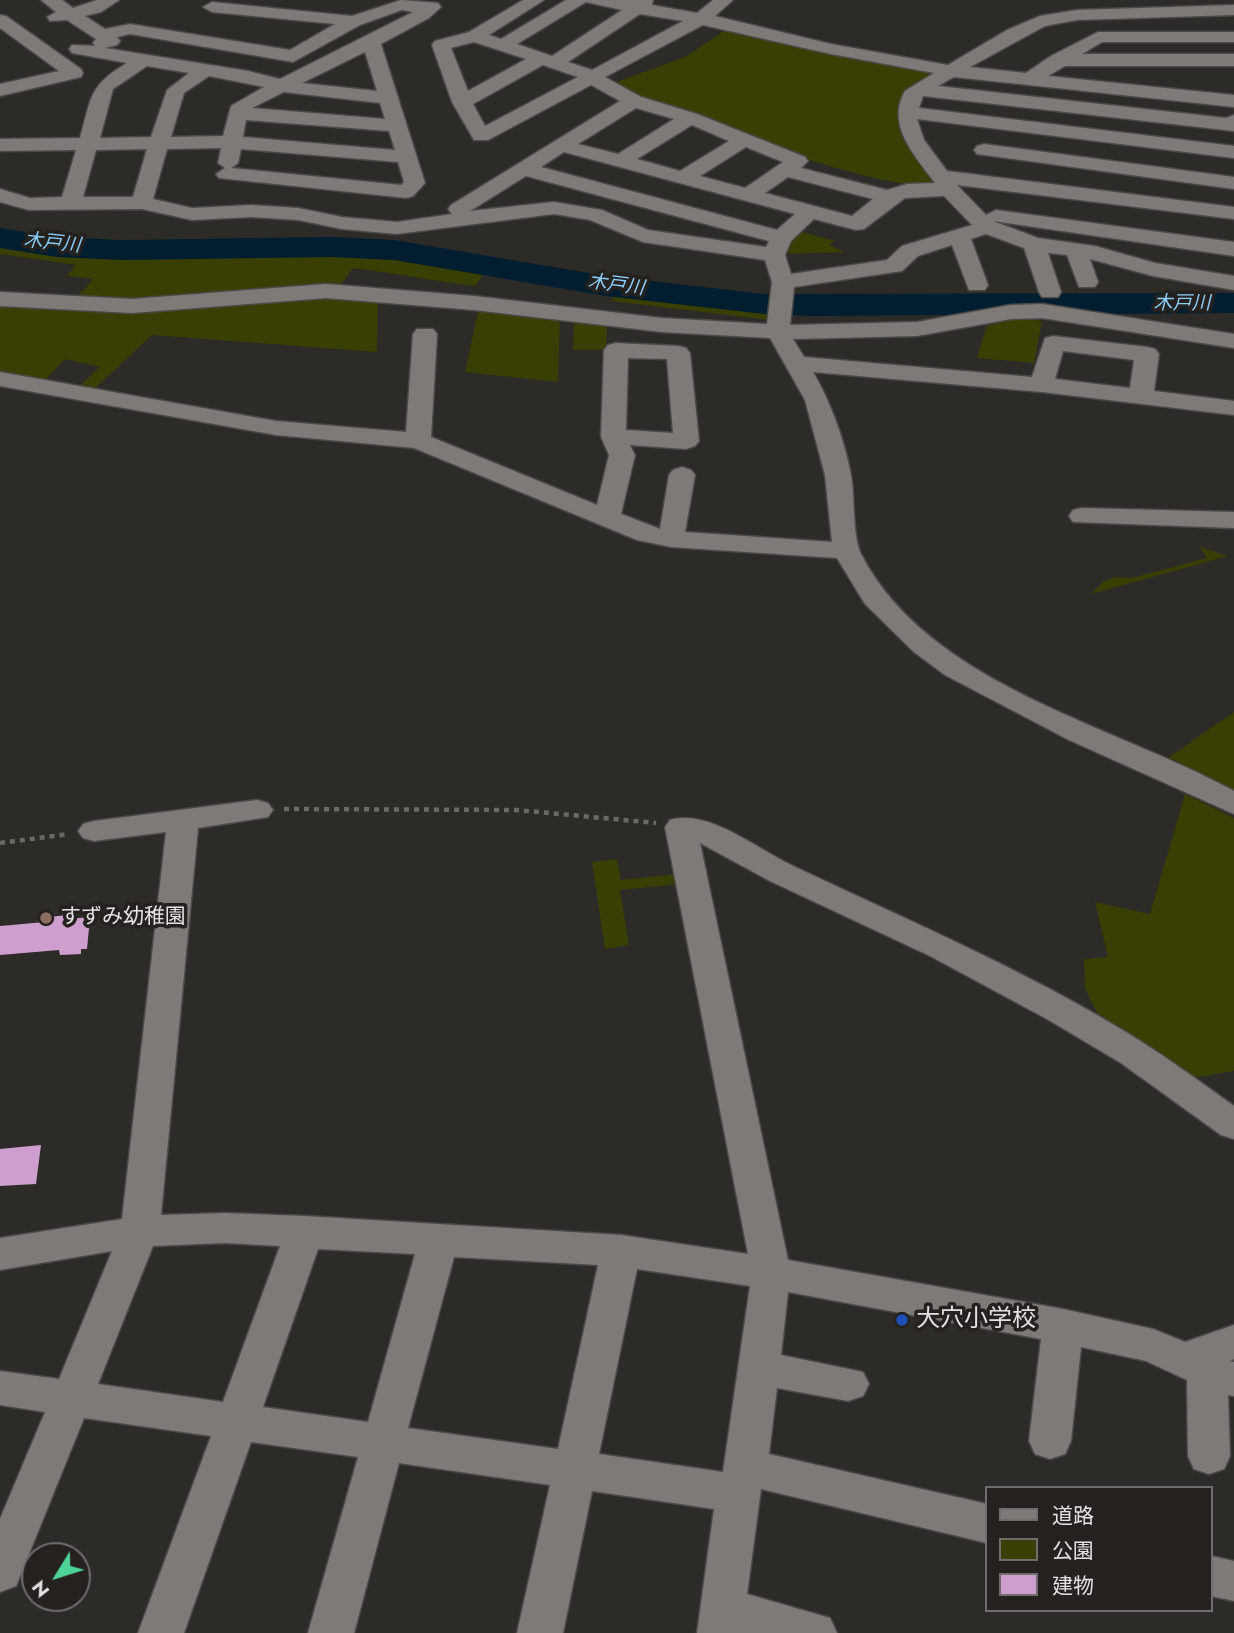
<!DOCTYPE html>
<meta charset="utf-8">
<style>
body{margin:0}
#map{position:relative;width:1234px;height:1633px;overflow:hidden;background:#2d2b28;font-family:Jost,"Noto Sans JP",sans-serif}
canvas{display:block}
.legend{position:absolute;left:985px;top:1486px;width:228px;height:126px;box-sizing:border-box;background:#24211f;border:2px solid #706e6c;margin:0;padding:9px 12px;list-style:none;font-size:21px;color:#e2e1df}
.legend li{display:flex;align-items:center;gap:14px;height:35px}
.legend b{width:35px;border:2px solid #706e6c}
.north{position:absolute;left:21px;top:1542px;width:70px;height:70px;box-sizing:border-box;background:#24211f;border:2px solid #706e6c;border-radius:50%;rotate:232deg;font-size:19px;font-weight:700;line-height:28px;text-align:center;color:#e2e1df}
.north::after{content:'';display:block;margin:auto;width:24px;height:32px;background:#4fd399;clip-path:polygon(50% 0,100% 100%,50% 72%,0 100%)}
</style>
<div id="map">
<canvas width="1234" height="1633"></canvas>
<ul class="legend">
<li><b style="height:9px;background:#7d7a77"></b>道路</li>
<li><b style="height:19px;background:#393e02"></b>公園</li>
<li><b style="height:19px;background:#cd9ece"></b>建物</li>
</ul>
<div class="north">N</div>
</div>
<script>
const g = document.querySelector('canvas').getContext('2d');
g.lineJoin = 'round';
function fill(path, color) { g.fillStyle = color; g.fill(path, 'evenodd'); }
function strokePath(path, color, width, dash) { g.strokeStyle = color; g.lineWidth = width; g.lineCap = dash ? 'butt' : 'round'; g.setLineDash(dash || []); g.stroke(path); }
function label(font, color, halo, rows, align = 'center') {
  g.font = font + ' Jost,"Noto Sans JP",sans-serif'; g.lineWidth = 7; g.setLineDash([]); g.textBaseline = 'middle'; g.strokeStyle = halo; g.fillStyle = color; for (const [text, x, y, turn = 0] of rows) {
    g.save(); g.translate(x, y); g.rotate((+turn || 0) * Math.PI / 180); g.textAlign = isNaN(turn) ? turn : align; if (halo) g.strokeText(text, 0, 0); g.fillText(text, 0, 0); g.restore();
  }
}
const green = new Path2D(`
 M730 27 930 71 935 76 905 95 938 182C904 203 653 107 611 84L685 57Z
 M799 231 835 241 829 245 845 252 782 254 790 238Z
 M0 242C103 262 210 251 315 252 374 253 426 261 485 272L475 286C433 281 395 273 353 268L339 287 259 294 73 302 93 279 67 276 76 265 0 254Z
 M618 289 769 308V320L611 301Z
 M322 296 378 298 377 352 152 335 90 393 75 390 100 367 65 359 42 384 0 376V302Z
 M479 307 560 316 558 382 465 372Z
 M1017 318 1042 321 1034 363 977 358 987 326Z
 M574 321 607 323 606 350H573Z
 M1200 547 1228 556 1091 594 1103 582 1116 577 1132 578 1207 558Z
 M1234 712V806L1155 767Z
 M1185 794 1234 818V1071L1186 1079 1102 1022 1085 989 1084 959 1108 957 1095 902 1150 914Z
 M617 859 621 880 677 874 680 884 620 890 629 945 605 949 592 862Z`);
const river = new Path2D(`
 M0 228 57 237 122 240 331 237 394 240 606 276 764 294 1234 293V313L811 316 764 314 606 296 394 260 331 257 122 260 57 257 0 248Z`);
const building = new Path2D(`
 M69 915 68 919 90 917 87 949H81V954L60 955 59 950 0 955V926L45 922 47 917Z
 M41 1145 36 1184 0 1186V1149Z`);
const path = new Path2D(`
 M284 809 517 810 656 823
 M0 843 69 834`);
const minor = new Path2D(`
 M41 0H62L73 8 97 0H119L101 12 85 16 105 29 130 24 290 50 335 24 212 12 203 7 212 2 352 16 401 0 438 3 441 7 429 18 381 44 425 183 413 196 406 198 219 178 216 174 225 168 218 163 221 148 167 149 153 199 192 208 251 205 298 208 342 217 397 222 452 214 448 209 451 205 620 101 591 85 488 140H474L452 102 432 45 435 41 469 32 523 0H544L489 35 501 39 566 0H653L652 5 697 13 713 0H733L715 16 831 44 948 65 1007 30 1040 16 1077 10 1234 5V15L1077 20 1045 26 970 67 1026 73 1051 56 1098 32H1234V42H1102L1082 54H1234V66H1065L1048 76 1234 95V107L954 77 938 86 1226 118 1234 115V131L923 96 919 108 1234 146V158L917 119 924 140 947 171 1234 207V219L957 185 986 215 996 210 1234 242V256L993 221 1038 238 1095 246 1155 263 1234 276V290L1153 276 1090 259 1098 282 1095 287H1079L1067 255 1048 253 1061 292 1058 297H1042L1039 292 1024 248 986 234 971 239 988 285 985 290H969L952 245 918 256 902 271 794 287 790 325 917 322 1011 305 1042 304 1234 334V348L1042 318 1011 319 917 336 793 339 804 357 1032 377 1045 338 1053 336 1147 347 1155 349 1159 354 1154 391 1234 401V415L1042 392 813 372C831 403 844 439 851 475 855 497 852 535 861 554 928 685 1114 725 1234 791V814L1069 740 945 675 914 652 865 604 837 558 671 547 637 540 414 448 276 435 0 386V372L276 421 406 432 413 334 417 329H433L437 334 431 437 597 505 609 455 601 437 604 350 608 345 616 343 678 346 686 348 690 353 699 441 695 446 686 449 630 445 635 455 621 514 660 529 669 475 673 470 682 467 691 470 695 475 685 532 832 542 825 475 805 400 770 338 662 332 474 310 326 298 132 313 0 306V292L132 299 326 284 474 296 662 318 767 324 772 282 765 260 643 242 590 220 554 214 397 234 342 229 298 220 251 217 192 220 142 209 29 210 0 202V189L30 198 62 197 76 150 0 151V139L80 138C92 97 88 86 127 63L72 53 69 49 72 45 95 46 93 43 96 39 67 20 50 21 47 17 56 12ZM586 2 622 10 552 56 517 44ZM402 10 413 12 280 79 248 71 105 48 117 45 120 41 117 37 130 34 293 62 360 25ZM640 14 683 21 592 70 568 62ZM703 25 831 54 934 73 905 91C885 125 916 157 935 183L907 184 887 190 801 168 808 161 805 157 697 114 641 97 605 77ZM474 42 526 59 468 91 451 48ZM365 52 377 91 302 83ZM543 65 578 77 485 126 473 104ZM147 66 189 73 167 90 151 137 100 138 113 89ZM209 76 264 87 231 106 223 136 171 137 184 93ZM284 92 380 103 385 119 252 108ZM636 108 674 119 618 154 578 144ZM246 120 389 131 395 150 243 137ZM692 125 729 141 680 171 637 159ZM746 147 783 162 745 188 700 176ZM147 149 133 197H83L96 150ZM241 149 398 162 404 182 401 185 231 168 238 163ZM564 152 795 214 777 230 541 167ZM526 176 769 241 766 247 648 230 602 210 554 202 470 211ZM788 177 873 199 852 216 765 193ZM944 196 972 225 902 246 887 260 791 274 785 255 791 241 814 219 856 230 864 229 905 198ZM1063 351 1134 360 1130 388 1055 379ZM628 358 667 359 673 433 626 430Z
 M0 15 6 16 81 69 83 73 81 77 0 96V84L59 71 0 28Z
 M984 144 1234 177V189L977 154 974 150 977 146Z
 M1082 508 1234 512V528L1073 522 1069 516 1073 510Z
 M257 800 268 803 273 810 268 817 198 828 161 1215 225 1213 305 1216 621 1235 748 1254 665 827 670 820C709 809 757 849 791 865 905 919 1021 968 1129 1034 1165 1056 1199 1081 1234 1106V1139L1221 1135 1121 1063 1047 1019 930 956 770 881 700 843 788 1260 1063 1309 1153 1329 1185 1342 1234 1325V1359L1230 1361 1234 1362V1396L1228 1395 1230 1456 1224 1469 1209 1474 1194 1469 1188 1456 1187 1380 1146 1361 1081 1347 1071 1441 1065 1454 1050 1459 1035 1454 1029 1441 1041 1339 788 1292 781 1355 863 1372 869 1384 863 1396 848 1401 777 1388 769 1454 987 1504V1543L761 1489 747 1594 830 1618 837 1633H697L714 1509 592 1491 563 1633H517L550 1485 399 1463 354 1633H308L358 1457 251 1442 184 1633H138L211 1436 84 1418 16 1586 0 1592V1519L45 1412 0 1405V1371L59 1379 112 1251 0 1270V1238L122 1219 166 832 94 841 83 838 78 831 83 824 94 821ZM225 1243 280 1246 223 1402 98 1384 153 1246ZM318 1249 415 1254 368 1422 263 1407ZM454 1257 598 1265 558 1449 408 1428ZM637 1269 750 1286 723 1472 599 1454Z
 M1211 1556 1234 1561V1601L1211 1596Z`);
const markers = [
 [46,918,7,"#8d6e63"],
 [902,1320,7,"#1a4fb4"]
];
const farWaternames = [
 ["木戸川",52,244,6],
 ["木戸川",616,286,7],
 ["木戸川",1182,304]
];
const poiNames = [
 ["すずみ幼稚園",60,918]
];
const nearPoinames = [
 ["大穴小学校",916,1320]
];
fill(green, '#393e02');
fill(river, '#001e2f');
fill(building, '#cd9ece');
strokePath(minor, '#4b4947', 3);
strokePath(path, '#6a6966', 4.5, [5, 5]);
fill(minor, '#7d7a77');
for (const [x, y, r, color] of markers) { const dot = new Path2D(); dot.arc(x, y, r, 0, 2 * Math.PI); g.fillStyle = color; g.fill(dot); strokePath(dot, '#24211f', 2.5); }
label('italic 19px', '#8acffa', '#24211f', farWaternames);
label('21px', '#e2e1df', '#24211f', poiNames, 'left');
label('24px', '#e2e1df', '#24211f', nearPoinames, 'left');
</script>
